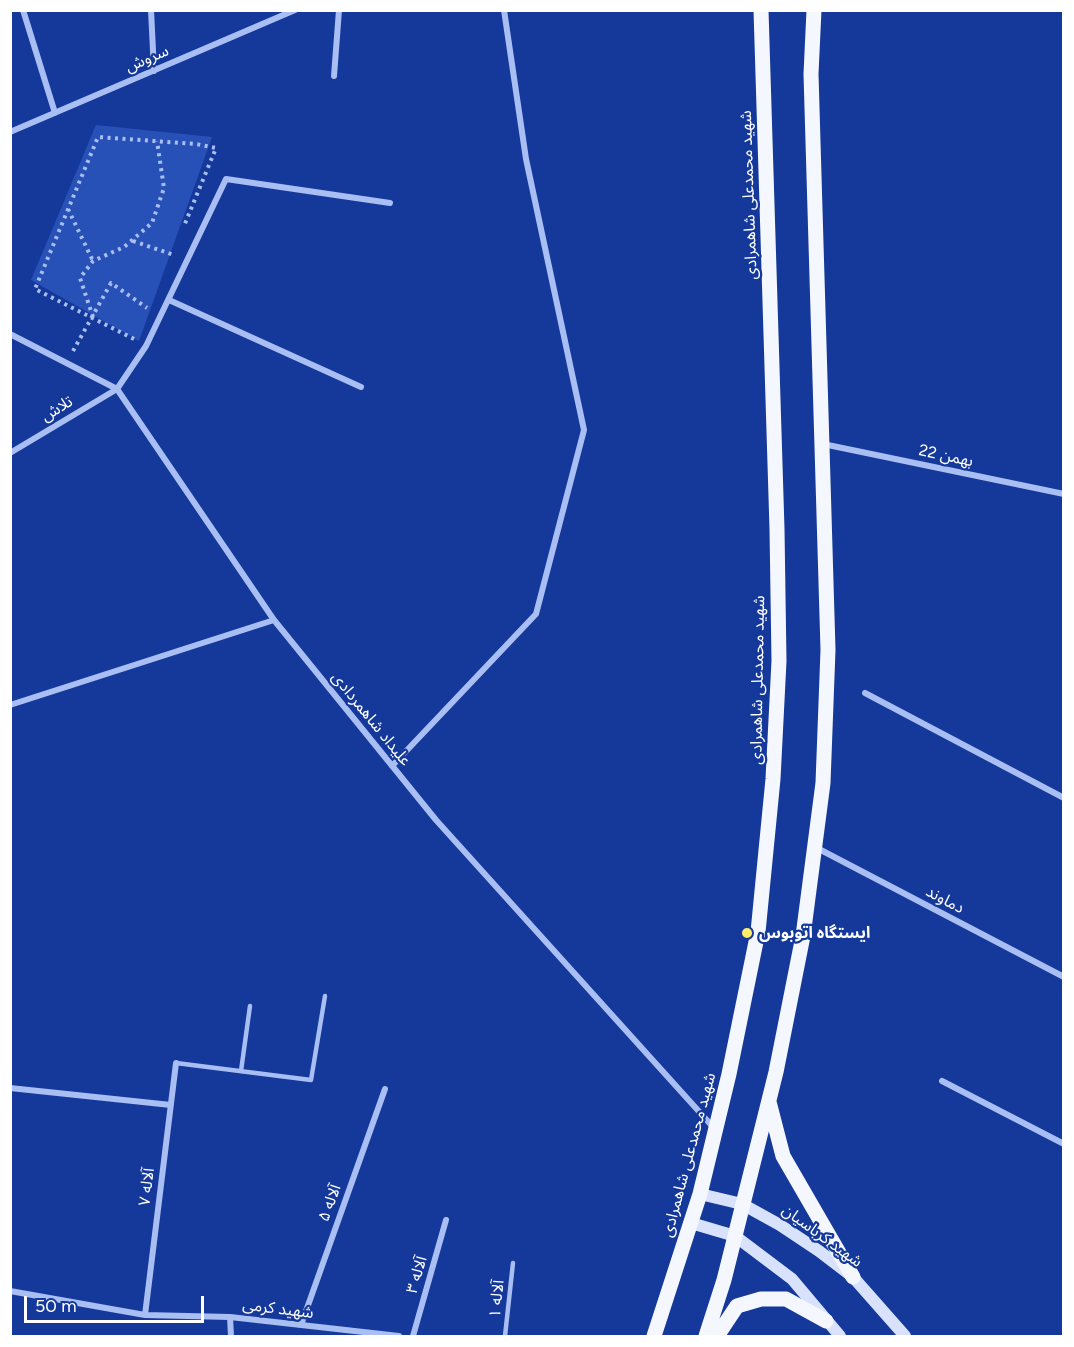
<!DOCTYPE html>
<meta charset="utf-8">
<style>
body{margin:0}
#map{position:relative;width:1074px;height:1347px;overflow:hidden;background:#15399a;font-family:Figtree,sans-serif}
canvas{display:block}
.frame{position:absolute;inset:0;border:12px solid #fff;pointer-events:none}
.scale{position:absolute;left:24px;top:1296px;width:180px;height:27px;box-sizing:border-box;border:3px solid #fff;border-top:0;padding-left:8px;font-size:18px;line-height:21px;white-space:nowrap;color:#fff;-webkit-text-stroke:4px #15399a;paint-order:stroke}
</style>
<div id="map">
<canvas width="1074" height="1347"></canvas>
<div class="frame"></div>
<div class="scale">50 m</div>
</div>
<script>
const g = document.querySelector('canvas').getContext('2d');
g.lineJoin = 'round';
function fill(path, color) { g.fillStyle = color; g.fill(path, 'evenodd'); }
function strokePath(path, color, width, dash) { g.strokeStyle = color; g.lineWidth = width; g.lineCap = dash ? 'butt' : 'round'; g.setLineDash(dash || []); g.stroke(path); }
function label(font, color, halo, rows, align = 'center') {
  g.font = font + ' Figtree,"Noto Sans Arabic",sans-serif'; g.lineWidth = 4.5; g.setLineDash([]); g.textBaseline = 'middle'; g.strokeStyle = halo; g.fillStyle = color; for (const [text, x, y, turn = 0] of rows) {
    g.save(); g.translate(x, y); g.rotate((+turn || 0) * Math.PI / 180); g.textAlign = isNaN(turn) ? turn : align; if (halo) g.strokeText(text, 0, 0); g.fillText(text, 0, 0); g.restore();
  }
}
const green = new Path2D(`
 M96 125 212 137 139 341 31 280Z`);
const path = new Path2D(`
 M68 209 93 261
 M133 241 174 255
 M93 317 80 278 93 261 124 247 152 223 164 188 157 141
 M134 339 35 289 98 137 196 144 216 148 184 226
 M73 351 111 283 147 308`);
const service = new Path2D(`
 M176 1063 311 1080 325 996
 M241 1071 250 1006
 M505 1336 513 1263`);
const minor = new Path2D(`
 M23 10 55 113
 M151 10 154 71
 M334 76 339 10
 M10 132 295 10
 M169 300 361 387
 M10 334 117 389 274 620 436 820 713 1127
 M823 444 1064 494
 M10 453 117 389 146 346 226 179 390 203
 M865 693 1064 798
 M10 705 274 620
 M392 766 536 614 584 430 526 159 504 10
 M817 848 1064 977
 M942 1081 1064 1144
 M10 1088 171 1105
 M10 1291 145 1315 230 1317 399 1336
 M145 1315 176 1063
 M230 1317 231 1336
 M301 1325 385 1089
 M413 1336 446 1220`);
const secondary = new Path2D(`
 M700 1194 742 1204 780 1225 819 1251 853 1277 905 1336
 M691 1223 735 1236 792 1279 840 1336`);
const primary = new Path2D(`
 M769 1102 783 1156 853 1277
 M654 1336 700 1194 729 1074 758 932 773 779 779 661 777 529 761 10
 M706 1336 724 1280 776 1072 803 936 823 783 828 650 811 74 814 10
 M717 1336 737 1306 761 1299H786L826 1321`);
const markers = [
 [747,933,6,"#ffed6b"]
];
const streetNames = [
 ["سروش",147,59,-23],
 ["شهید محمدعلی شاهمرادی",749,195,-92],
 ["تلاش",57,409,-31],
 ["22 بهمن",946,456,12],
 ["شهید محمدعلی شاهمرادی",758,680,-89],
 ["علیداد شاهمردادی",371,719,51],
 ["دماوند",945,900,28],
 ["شهید محمدعلی شاهمرادی",689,1155,-75],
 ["آلاله ۷",147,1187,-83],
 ["آلاله ۵",330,1203,-70],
 ["شهید کرباسیان",822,1236,36],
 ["آلاله ۳",417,1275,-74],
 ["آلاله ۱",497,1299,-84],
 ["شهید کرمی",278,1309,7]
];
const poiNames = [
 ["ایستگاه اتوبوس",759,933]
];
fill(green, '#2851b8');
strokePath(path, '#a9bef3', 4, [3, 4.5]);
strokePath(service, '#a9bef3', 4.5);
strokePath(minor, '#a9bef3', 6);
strokePath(secondary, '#d8e2fc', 12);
strokePath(primary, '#f5f7ff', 15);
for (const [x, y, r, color] of markers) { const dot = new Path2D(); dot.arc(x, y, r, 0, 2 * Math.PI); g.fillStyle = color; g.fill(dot); strokePath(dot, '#15399a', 2); }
label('16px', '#fff', '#15399a', streetNames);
label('bold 16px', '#fff', '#15399a', poiNames, 'left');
</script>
